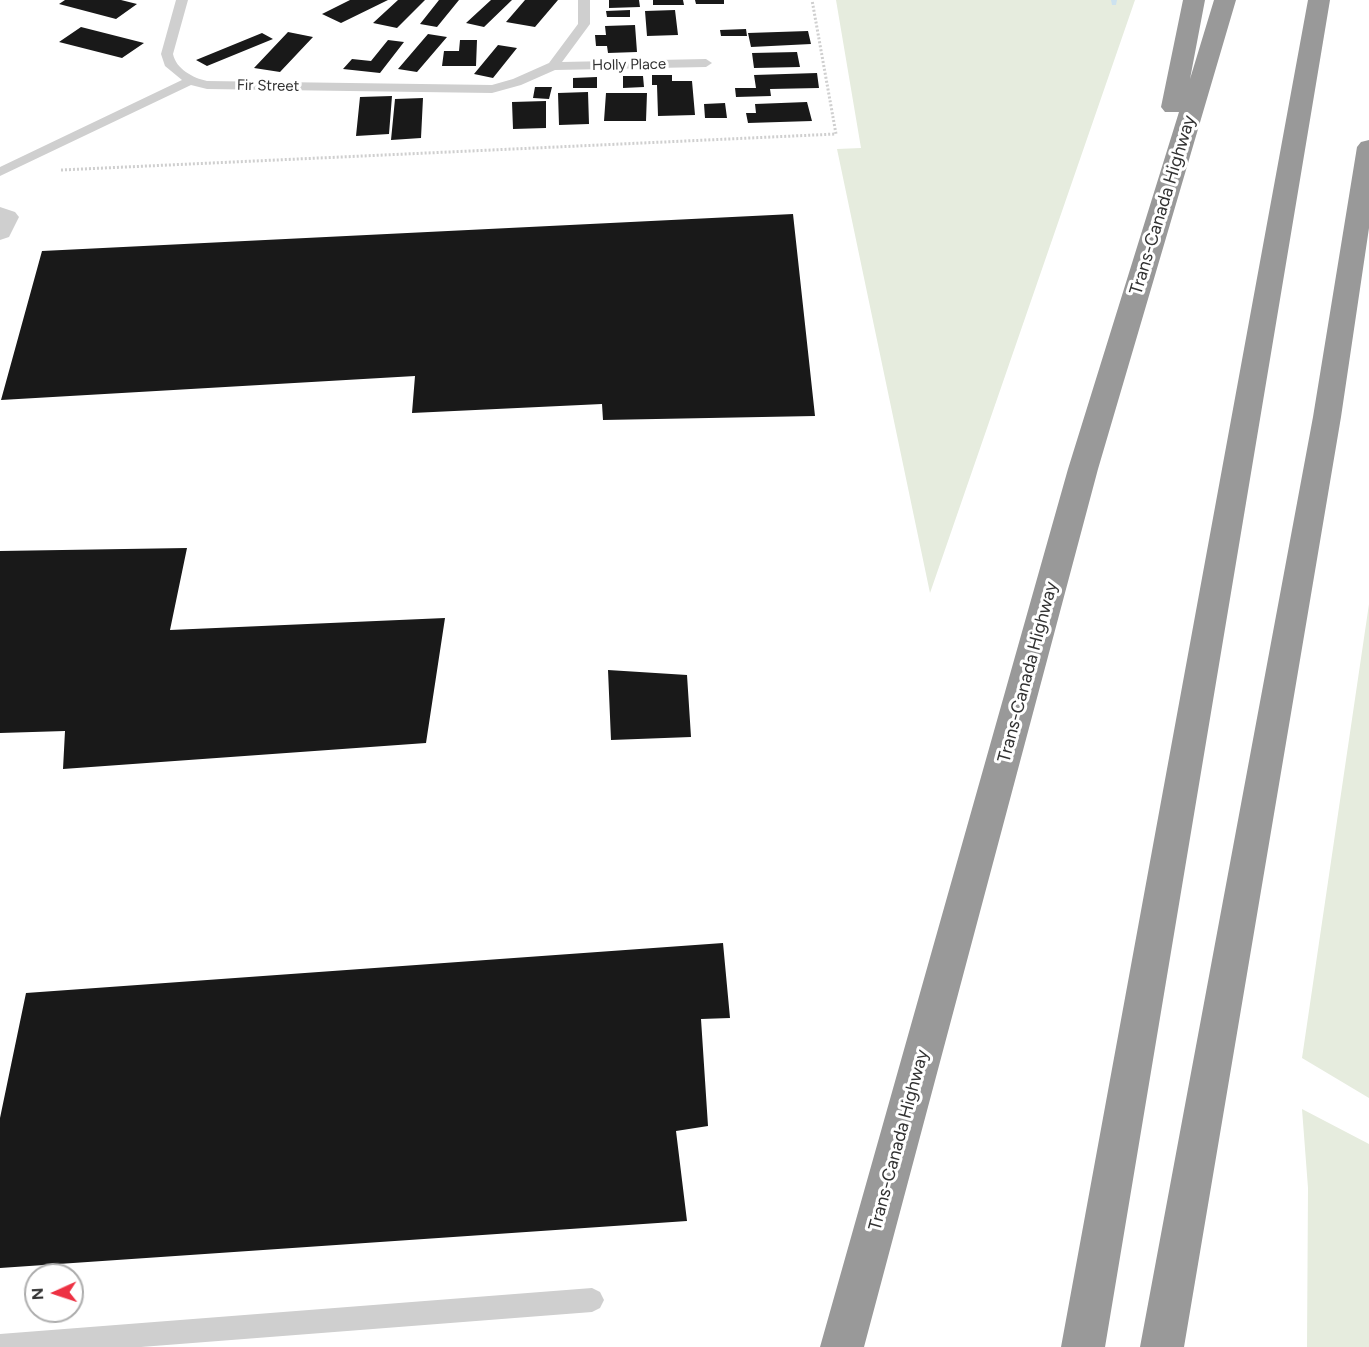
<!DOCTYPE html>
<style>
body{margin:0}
#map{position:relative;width:1369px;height:1347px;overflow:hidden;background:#fff;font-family:Figtree,sans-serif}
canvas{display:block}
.north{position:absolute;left:24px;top:1263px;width:60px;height:60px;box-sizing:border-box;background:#fff;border:2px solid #adadad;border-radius:50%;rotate:267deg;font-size:16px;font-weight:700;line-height:24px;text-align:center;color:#323232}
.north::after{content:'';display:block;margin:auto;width:21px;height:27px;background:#ed3143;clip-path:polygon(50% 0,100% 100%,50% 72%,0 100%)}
</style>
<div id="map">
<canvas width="1369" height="1347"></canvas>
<div class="north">N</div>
</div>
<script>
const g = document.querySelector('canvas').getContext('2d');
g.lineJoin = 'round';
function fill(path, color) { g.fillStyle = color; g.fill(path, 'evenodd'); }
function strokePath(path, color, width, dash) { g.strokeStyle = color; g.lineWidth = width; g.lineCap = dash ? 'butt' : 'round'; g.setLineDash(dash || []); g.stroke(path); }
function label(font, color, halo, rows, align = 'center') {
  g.font = font + ' Figtree,sans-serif'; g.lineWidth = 6; g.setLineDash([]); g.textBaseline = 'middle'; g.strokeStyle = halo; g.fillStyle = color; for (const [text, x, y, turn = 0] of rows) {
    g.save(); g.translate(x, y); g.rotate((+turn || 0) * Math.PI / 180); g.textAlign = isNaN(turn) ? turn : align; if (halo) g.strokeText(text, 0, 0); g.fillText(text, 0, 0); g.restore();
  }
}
const green = new Path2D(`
 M836 0H1135L930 593 837 149 861 148Z
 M1369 604V1098L1302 1058Z
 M1302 1109 1369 1144V1347H1307L1308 1188Z`);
const stream = new Path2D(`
 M1111 0H1117L1116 5H1112Z`);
const building = new Path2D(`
 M65 0H121L137 4 116 19 59 4Z
 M350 0H388L341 23 322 14Z
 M398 0H425L397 28 373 23Z
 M439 0H459L437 27 420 24Z
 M491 0H512L484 27 466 23Z
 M525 0H558L535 27 506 22Z
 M609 0H639L640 7 609 8Z
 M653 0H683L684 5H653Z
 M695 0H724V4H696Z
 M630 10V17H607L606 11Z
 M675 10 678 35 647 36 645 11Z
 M635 25 637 52 608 53 607 46H596L595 35H606L605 26Z
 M81 27 144 43 122 58 59 42Z
 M746 29 747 36H721L720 30Z
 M808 31 811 44 751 47 748 33Z
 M288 32 313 37 280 72 254 68Z
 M262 33 273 39 207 66 196 60Z
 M428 34 447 37 417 72 398 69Z
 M388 40 404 42 380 73 343 69 352 59 371 61Z
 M460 40H477L476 66H442L444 51H459Z
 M498 45 517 48 493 78 474 74Z
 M797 52 800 67 754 68 752 53Z
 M817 73 819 88 770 89 771 96 736 97 735 88H756L754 75Z
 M652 75H672V81H692L695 115 658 116 657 85H652Z
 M623 76H643L644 87 623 88Z
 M597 77V88H573V78Z
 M535 87H552L549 99 533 98Z
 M588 92 589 124 559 125 558 93Z
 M606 93H647L646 121H604Z
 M392 96 389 134 356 136 360 97Z
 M423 98 421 138 391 140 395 99Z
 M546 101V128L513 129 512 102Z
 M807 102 812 121 748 123 746 113H756L755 104Z
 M725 103 727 118H705L704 104Z
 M793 214 815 416 603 420 602 404 412 413 415 376 1 400 42 251Z
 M187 548 170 630 445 618 426 743 63 769 65 731 0 733V551Z
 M608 670 687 675 691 737 611 740Z
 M723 943 730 1018 701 1019 708 1126 676 1131 687 1221 0 1268V1118L26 993Z`);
const path = new Path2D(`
 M61 170 836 134 812 0`);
const lane = new Path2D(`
 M176 0H188L173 54C176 69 193 78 207 81L492 85 513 79 549 63 578 24V0H590V24L562 62 706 59 712 63 706 67 555 70 521 85 492 93 207 89 191 85 0 176V167L182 80 165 66 161 54Z
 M592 1288 600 1292 604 1300 600 1308 592 1312 141 1347H0V1334Z`);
const street = new Path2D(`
 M0 207 15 212 19 217 9 237 0 240Z`);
const highway = new Path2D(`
 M1183 0H1205L1190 79 1214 0H1236L1098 469 864 1347H820L1068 469 1179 112H1165L1161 107Z
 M1308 0H1330L1105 1347H1061Z
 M1369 140V228L1341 417 1184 1347H1140L1313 417 1357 147 1361 142Z`);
const farStreetnames = [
 ["Holly Place",629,65,-1],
 ["Fir Street",268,86,1]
];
const streetNames = [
 ["Trans-Canada Highway",1163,205,-73],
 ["Trans-Canada Highway",1028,672,-75],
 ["Trans-Canada Highway",899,1140,-75]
];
fill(green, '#e6ecde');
fill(stream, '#cde2ef');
fill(building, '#191919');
strokePath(path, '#cfcfcf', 3, [2, 2]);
fill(lane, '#cfcfcf');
fill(street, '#cfcfcf');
fill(highway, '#999');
label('15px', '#323232', '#fff', farStreetnames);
label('18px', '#323232', '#fff', streetNames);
</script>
